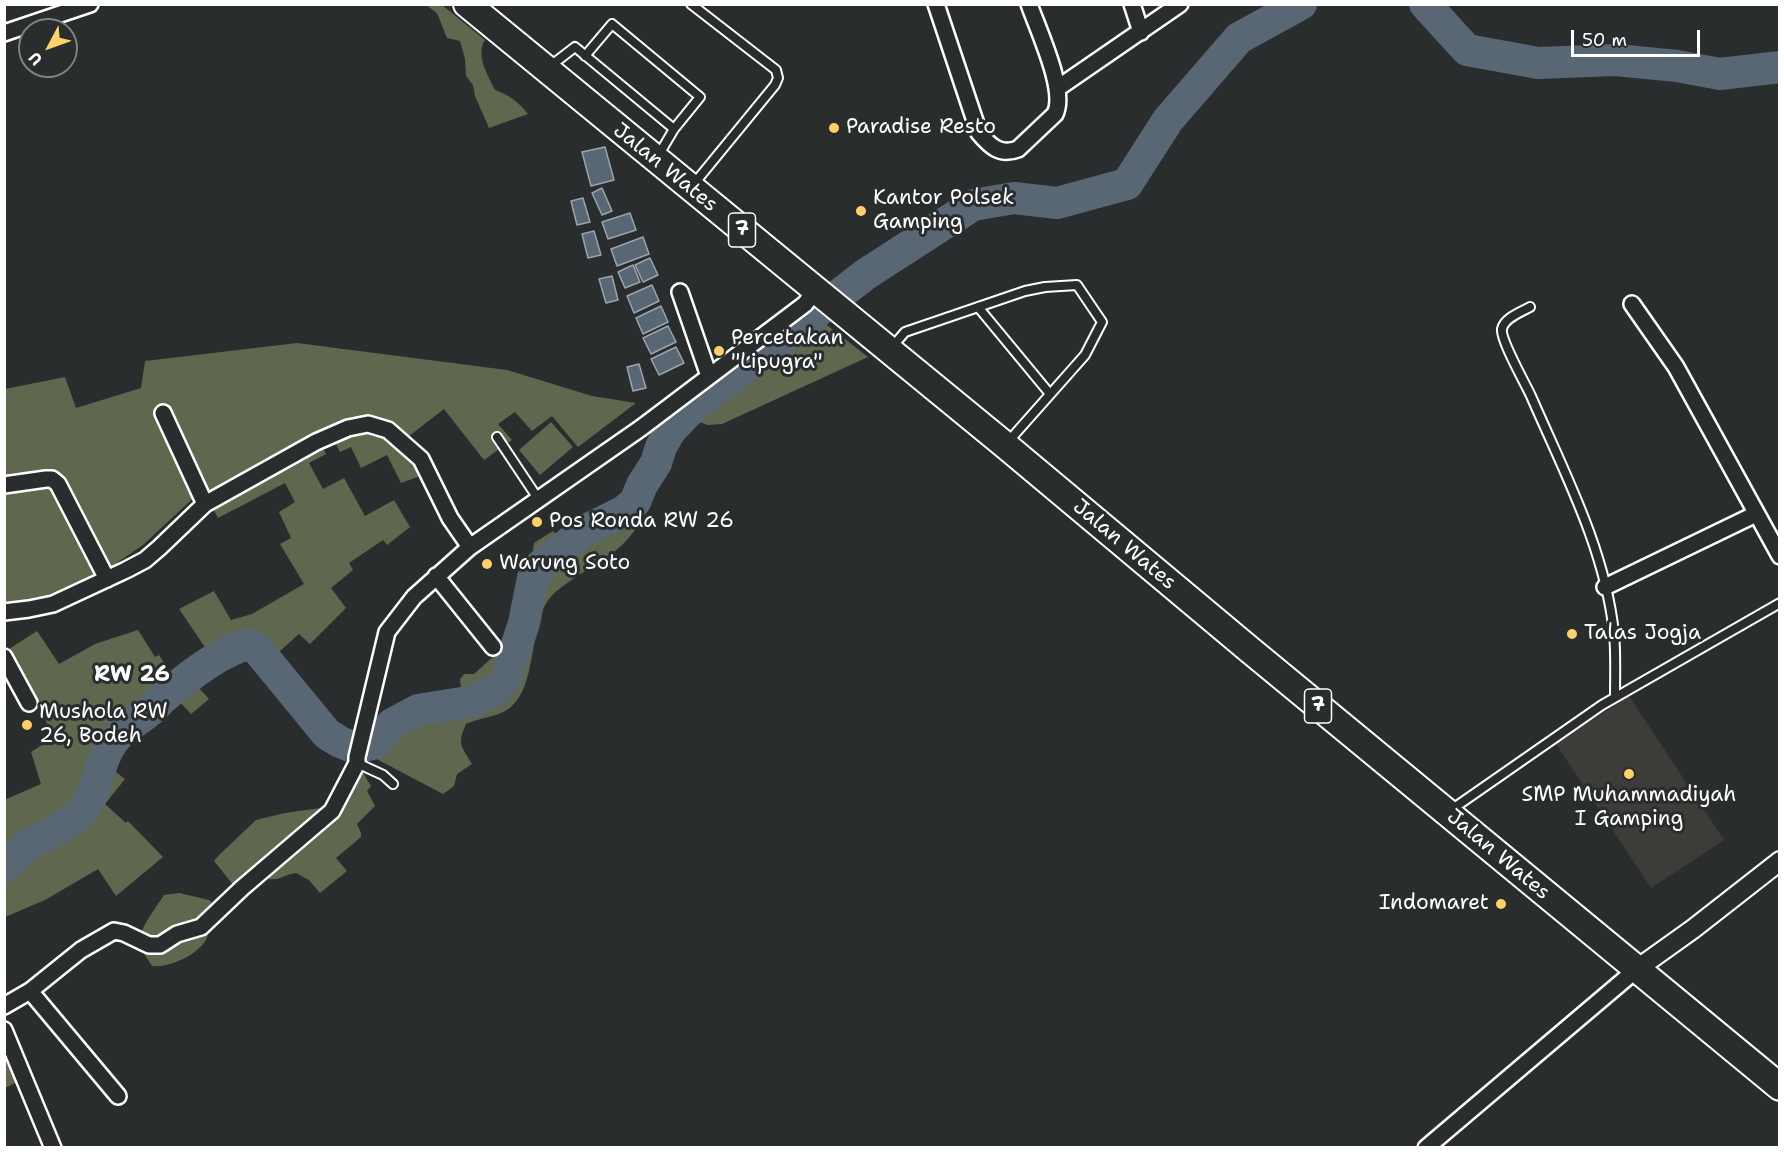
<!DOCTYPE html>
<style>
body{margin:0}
#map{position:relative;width:1784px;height:1152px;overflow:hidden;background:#2a2d2e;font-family:"Shantell Sans",sans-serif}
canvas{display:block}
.frame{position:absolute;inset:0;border:6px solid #fff;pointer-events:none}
.north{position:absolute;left:18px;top:18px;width:60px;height:60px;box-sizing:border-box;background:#2a2d2e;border:2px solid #7f8182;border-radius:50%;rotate:229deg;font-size:16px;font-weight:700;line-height:24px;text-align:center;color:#fff}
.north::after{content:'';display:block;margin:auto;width:21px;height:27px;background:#ffd166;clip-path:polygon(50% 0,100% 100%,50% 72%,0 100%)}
.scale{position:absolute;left:1571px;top:30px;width:129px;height:27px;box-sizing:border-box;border:3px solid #fff;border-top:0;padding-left:8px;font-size:18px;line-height:21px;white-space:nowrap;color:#fff;-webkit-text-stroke:4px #2a2d2e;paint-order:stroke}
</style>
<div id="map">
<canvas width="1784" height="1152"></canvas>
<div class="frame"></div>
<div class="north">U</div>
<div class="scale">50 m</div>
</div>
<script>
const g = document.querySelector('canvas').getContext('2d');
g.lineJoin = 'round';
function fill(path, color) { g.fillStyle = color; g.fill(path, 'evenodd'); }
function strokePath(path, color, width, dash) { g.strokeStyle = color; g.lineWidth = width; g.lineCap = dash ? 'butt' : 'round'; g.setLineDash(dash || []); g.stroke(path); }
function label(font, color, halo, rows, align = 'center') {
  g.font = font + ' "Shantell Sans",sans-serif'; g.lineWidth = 6; g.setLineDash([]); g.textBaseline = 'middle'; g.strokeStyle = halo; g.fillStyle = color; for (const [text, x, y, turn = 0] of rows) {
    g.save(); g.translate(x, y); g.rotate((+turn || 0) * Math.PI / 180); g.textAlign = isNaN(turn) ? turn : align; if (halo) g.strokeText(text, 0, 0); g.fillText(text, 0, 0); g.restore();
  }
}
const built = new Path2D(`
 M1629 696 1724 840 1651 888 1556 744Z`);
const green = new Path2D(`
 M426 5H442L485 40C475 55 488 75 495 90 509 95 519 102 528 114L489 128 475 96 473 85 466 76 465 59 460 41 447 38 437 13Z
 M819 319 868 357 722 424 708 425 690 419Z
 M297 343 507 370 592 396 636 403 578 447 552 416 532 431 515 412 498 424 512 440 484 460 444 409 409 436 426 457 446 489 444 494 423 475 401 483 387 455 361 468 351 447 340 452 335 442 322 447 326 454 309 463 323 489 344 478 365 516 394 500 410 527 387 545 383 540 349 563 353 570 331 588 346 608 310 644 299 634 272 658C250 629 237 639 209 653L179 609 214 591 231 620 252 614 304 584 280 544 291 538 279 512 295 502 285 483 218 518 203 489 143 545 102 573 53 598 5 607V389L65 377 76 408 141 388 145 361Z
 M551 422 573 447 540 475 519 450Z
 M625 503 643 504C641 511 640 520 637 526 624 550 596 564 574 578 565 585 553 592 547 602 528 631 538 693 505 711 497 716 477 719 466 724 457 745 461 745 472 764L457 774 454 786 443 794 371 756 382 747 395 727 406 720 436 712 461 688 460 679 464 674H474L495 655 507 668C523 628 528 585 534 543L553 531 562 541 604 510Z
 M138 630 155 657 159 655 175 680 185 673 209 699 191 714 177 699 174 701 156 719 131 732 108 760V766L125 779 105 804 126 823 128 821 163 857 116 896 98 869 45 900 5 917 4 800 41 784 31 752 53 738 41 709 34 703 6 651 37 631 59 664 95 644Z
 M349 765 362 771 371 786 367 791 375 806 357 824 361 833V837L336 858 347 871 320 893 309 880 296 873C279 876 276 885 258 874L238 891 214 861 219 855 256 820 285 813 321 808 329 804Z
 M179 893 209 900 219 909C216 914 212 920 210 926 208 930 208 936 206 940 197 955 170 968 152 966 148 959 140 950 140 941 139 929 157 906 164 895Z
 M4 1055 17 1082 5 1088H4Z`);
const water = new Path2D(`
 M605 147 614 180 591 186 582 152Z
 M602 188 612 211 602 215 592 193Z
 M583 198 590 222 577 225 571 201Z
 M630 213 636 230 608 239 602 222Z
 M594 231 601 255 588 258 582 234Z
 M643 237 649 254 617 266 611 249Z
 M650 258 658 275 643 282 635 265Z
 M633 265 640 282 625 288 618 272Z
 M612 276 618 300 606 303 599 279Z
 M652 285 659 301 634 313 627 296Z
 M661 306 668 322 643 334 636 318Z
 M668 326 676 342 651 354 643 338Z
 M676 347 684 363 659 375 651 359Z
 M639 364 646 388 633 391 627 367Z`);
const river = new Path2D(`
 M1425 4 1467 50 1538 63 1616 60 1677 66 1720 74 1780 67
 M4 867C12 860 20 851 28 846 45 835 64 828 79 814 98 794 95 778 105 756 117 728 133 726 153 708 157 705 159 701 163 698 186 678 219 652 248 644L258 650 327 734 340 742 355 748 373 744 392 724 418 710 474 701 495 690 506 678 524 623 533 578 541 565 584 531 623 512 635 502 642 485 656 463 661 447 670 431 689 411 866 274 973 205 1014 198 1057 203 1127 184 1168 120 1239 38 1301 4`);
const service = new Path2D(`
 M691 4 776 70 778 78 775 85 693 185
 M585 56 612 24 700 97 674 129 658 156
 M549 67 575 47 674 129
 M978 307 1050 394
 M1530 307C1521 312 1504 318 1502 329 1500 339 1525 383 1531 396 1564 472 1605 549 1614 633 1616 654 1615 676 1615 697
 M892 347 905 332 1025 291 1045 287 1077 285 1102 322 1085 355 1007 443
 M497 437 539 500
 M357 763 383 775 393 784
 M1451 810 1602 705 1780 603`);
const minor = new Path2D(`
 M936 4 979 133C990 146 1000 156 1018 149L1055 114C1067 91 1038 30 1029 4
 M1132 4 1141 32
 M4 33 90 4
 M1058 88 1180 4
 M680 292 709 376
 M1632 304 1676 367 1780 556
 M163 413 205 504
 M4 485 46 479H52L58 484 107 579
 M436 576 493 647
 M1605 587 1756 514
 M4 612 29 609 53 604 126 570 145 560 159 548 205 504 316 442 348 428 368 424 388 430 421 459 450 518 470 547
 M4 657 29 703
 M30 991 118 1096
 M4 1006 30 991 81 950 114 931 124 933 149 945H160L177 934 201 927 242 888 332 811 357 763V757L387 632 414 597 470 547 641 428 805 304 816 290
 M4 1030 53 1148
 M1426 1148 1637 969`);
const tertiary = new Path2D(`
 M1637 969 1693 929 1780 861`);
const trunk = new Path2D(`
 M467 4 1005 445 1250 650 1780 1087`);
const markers = [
 [834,128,6,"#ffd166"],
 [861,211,6,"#ffd166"],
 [719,351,6,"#ffd166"],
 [537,522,6,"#ffd166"],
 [487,564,6,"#ffd166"],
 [1572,634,6,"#ffd166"],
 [27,725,6,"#ffd166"],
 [1629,774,6,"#ffd166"],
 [1501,904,6,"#ffd166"]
];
const shields = [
 [742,230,27],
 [1318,706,27]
];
const shieldNames = [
 ["7",742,230],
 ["7",1318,706]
];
const poiNames = [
 ["Paradise Resto",846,128],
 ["Kantor Polsek",873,199],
 ["Gamping",873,223],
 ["Percetakan",731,339],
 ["\"Lipugra\"",731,363],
 ["Pos Ronda RW 26",549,522],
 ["Warung Soto",499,564],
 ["Talas Jogja",1584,634],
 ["Mushola RW",39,713],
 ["26, Bodeh",39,737],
 ["SMP Muhammadiyah",1629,796,"center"],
 ["I Gamping",1629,820,"center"],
 ["Indomaret",1489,904,"right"]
];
const streetNames = [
 ["Jalan Wates",665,168,39],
 ["Jalan Wates",1124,545,40],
 ["Jalan Wates",1498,855,40]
];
const neighbourhoodNames = [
 ["RW 26",132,675]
];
fill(built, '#3e3c39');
fill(green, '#5f684e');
fill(water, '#596775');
strokePath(water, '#9ba4ac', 1.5);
strokePath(river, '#596775', 32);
strokePath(service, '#fff', 12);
strokePath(minor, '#fff', 20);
strokePath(tertiary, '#fff', 22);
strokePath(trunk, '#fff', 30);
strokePath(service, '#2a2d2e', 8);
strokePath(minor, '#2a2d2e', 15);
strokePath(tertiary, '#2a2d2e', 18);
strokePath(trunk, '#2a2d2e', 26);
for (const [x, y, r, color] of markers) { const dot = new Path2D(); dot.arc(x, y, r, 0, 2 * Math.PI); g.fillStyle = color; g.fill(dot); strokePath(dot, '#2a2d2e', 2); }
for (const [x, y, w] of shields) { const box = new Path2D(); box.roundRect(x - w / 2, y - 17, w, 34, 4.5); g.fillStyle = '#2a2d2e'; g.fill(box); strokePath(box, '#fff', 1.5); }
label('bold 20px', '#fff', null, shieldNames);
label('21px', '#fff', '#2a2d2e', poiNames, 'left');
label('21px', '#fff', '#2a2d2e', streetNames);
label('bold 22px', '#fff', '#2a2d2e', neighbourhoodNames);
</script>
